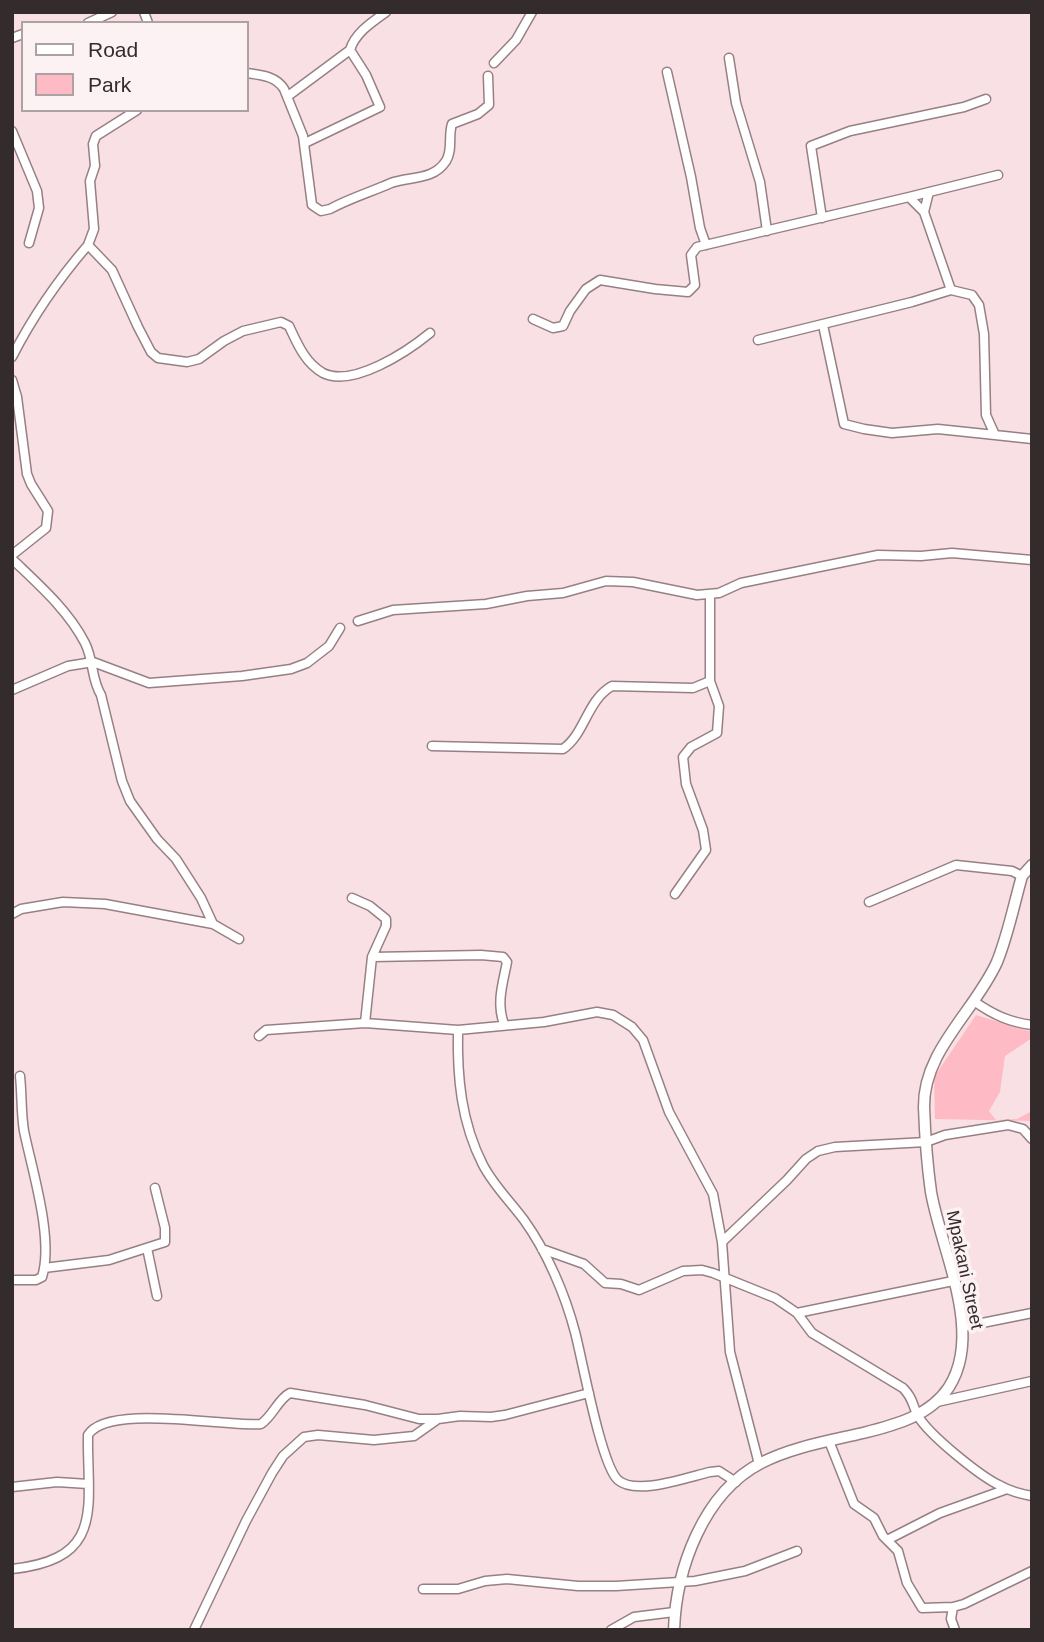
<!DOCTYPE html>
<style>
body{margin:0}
#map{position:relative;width:1044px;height:1642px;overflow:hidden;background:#f9e0e4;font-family:Arial,sans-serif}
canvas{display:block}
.frame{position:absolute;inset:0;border:14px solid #342b2c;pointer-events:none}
.legend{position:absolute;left:21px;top:21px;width:228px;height:91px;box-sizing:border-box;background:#fcf2f3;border:2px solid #aca2a3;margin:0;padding:9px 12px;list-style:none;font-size:21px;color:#342b2c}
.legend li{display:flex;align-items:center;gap:14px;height:35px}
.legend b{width:35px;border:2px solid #aca2a3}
</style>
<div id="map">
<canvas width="1044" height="1642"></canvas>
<div class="frame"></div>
<ul class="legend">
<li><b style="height:9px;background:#fff"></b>Road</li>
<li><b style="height:19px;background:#febbc5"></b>Park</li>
</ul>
</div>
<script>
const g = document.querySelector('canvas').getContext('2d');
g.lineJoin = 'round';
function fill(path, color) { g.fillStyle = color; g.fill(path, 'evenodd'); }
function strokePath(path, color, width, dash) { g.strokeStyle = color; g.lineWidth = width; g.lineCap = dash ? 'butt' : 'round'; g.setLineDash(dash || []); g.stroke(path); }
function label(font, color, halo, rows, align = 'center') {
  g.font = font + ' Arial,sans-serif'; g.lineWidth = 7; g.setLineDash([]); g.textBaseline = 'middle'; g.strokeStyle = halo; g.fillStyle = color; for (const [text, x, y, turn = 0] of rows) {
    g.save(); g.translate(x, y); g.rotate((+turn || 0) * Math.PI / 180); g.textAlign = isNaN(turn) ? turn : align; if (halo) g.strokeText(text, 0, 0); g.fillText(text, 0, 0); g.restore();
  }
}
const green = new Path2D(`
 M976 1015 1032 1032V1038L1005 1056 1000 1092 989 1111 996 1120 1017 1119 1032 1111V1121L935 1119 934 1077Z`);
const minor = new Path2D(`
 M144 12 148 23
 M88 23 112 12
 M12 38 23 34
 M729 58 736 103 760 182 767 231
 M494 63 516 40 532 12
 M667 72 691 177 700 228 706 245
 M247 73C261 75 276 76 284 89L303 136 312 205 321 211 330 209C350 198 371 192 391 183 410 176 433 181 446 161 453 150 448 136 452 124L478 114 489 105 488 76
 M288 96 350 50C355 33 372 22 386 12
 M12 131 37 191 39 208 29 243
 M305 143 380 107 366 75 350 50
 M909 197 998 175
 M924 212 929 192
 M822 218 811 146 850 131 964 107 986 99
 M88 245 112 270 138 327 151 352 158 358 187 362 199 359 224 341 243 331 281 322 289 326C297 343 305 363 323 373 353 388 408 351 430 333
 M533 319 553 328 563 326 570 311 586 289 600 280 655 289 688 292 695 285 691 255 697 247 909 197 924 212 951 290
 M823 325 844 424 864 429 892 433 938 429 995 435
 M758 340 912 302 951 290 972 295 979 305 984 334 986 415 995 435 1032 439
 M12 357C34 314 57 281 88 245L94 229 90 181 95 166 93 144 96 136 137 110
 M12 380 17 397 27 474 31 484 48 511 46 528 12 555
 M12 559C39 585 68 610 85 643 94 661 91 679 101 695L122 781 130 801 157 839 176 859 201 898 213 924
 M358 621 393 610 486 604 527 596 563 593 606 581 633 582 697 595 719 593 741 583 878 555 921 556 952 553 1032 560
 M12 690 68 666 93 662 149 683 242 676 291 669 307 663 329 646 340 628
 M432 746 563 749C585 734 587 700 612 686L693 688 710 681V594
 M675 894 706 850 703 830 686 784 683 757 691 747 717 733 719 706 710 681
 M352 898 370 906 386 919V926L372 957 365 1023
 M869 902 956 865 1012 871 1022 876
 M12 914 21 909 63 902 105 904 213 924 239 939
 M372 957 481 955 503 957 507 962C503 983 496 1003 504 1024
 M975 1002C994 1015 1009 1022 1032 1025
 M458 1030C457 1077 461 1122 483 1165 494 1186 510 1201 524 1220 547 1252 565 1294 575 1332 582 1358 601 1465 618 1480 636 1496 688 1477 710 1472L719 1471 736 1482
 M259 1036 266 1030 365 1023 458 1030 544 1022 597 1012 613 1015 632 1027 643 1040 669 1112 713 1194 722 1242 730 1352 759 1464
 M722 1242 787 1180 806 1159 818 1151 835 1147 926 1142 945 1135 1008 1125 1023 1129 1032 1139
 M147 1248 157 1296
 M542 1249 584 1264 605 1283 621 1284 639 1290 683 1271 702 1270 713 1273 775 1298 797 1313 812 1333 903 1388C913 1398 912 1404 918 1416 929 1435 981 1477 1001 1486 1010 1491 1021 1494 1032 1496
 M44 1268 109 1260 165 1242V1228L155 1188
 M12 1280H36L42 1277C54 1239 32 1170 24 1131 21 1113 22 1094 20 1076
 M797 1313 953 1281
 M962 1327 1032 1313
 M937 1402 1032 1381
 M829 1441 854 1504 874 1518 883 1536 898 1551 907 1583 922 1608 953 1607 964 1604 1032 1571
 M12 1487 57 1482 88 1484
 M887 1540 940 1513 1007 1489
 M12 1569C106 1559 87 1507 88 1435 107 1403 225 1427 261 1424 273 1416 278 1399 290 1393L365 1405 419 1419H438
 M423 1589H458L485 1581 507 1579 578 1586H616L695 1581 745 1571 797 1551
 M953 1607 951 1619 955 1630
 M194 1630 246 1521 272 1473 283 1456 304 1437 318 1435 374 1440 414 1436 438 1419 460 1416 491 1417 505 1415 589 1393
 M611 1630 634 1617 674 1612`);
const tertiary = new Path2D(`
 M674 1630C676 1569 703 1493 761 1463 792 1447 829 1441 863 1433 895 1425 930 1416 949 1387 984 1332 941 1250 931 1192 927 1164 925 1135 924 1107 923 1051 975 1011 997 962 1008 935 1014 904 1022 876L1032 865`);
const streetNames = [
 ["Mpakani Street",964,1270,78]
];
fill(green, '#febbc5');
strokePath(minor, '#968083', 11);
strokePath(tertiary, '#968083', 13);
strokePath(minor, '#fff', 8);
strokePath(tertiary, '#fff', 10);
label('18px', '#342b2c', '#fcf2f3', streetNames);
</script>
